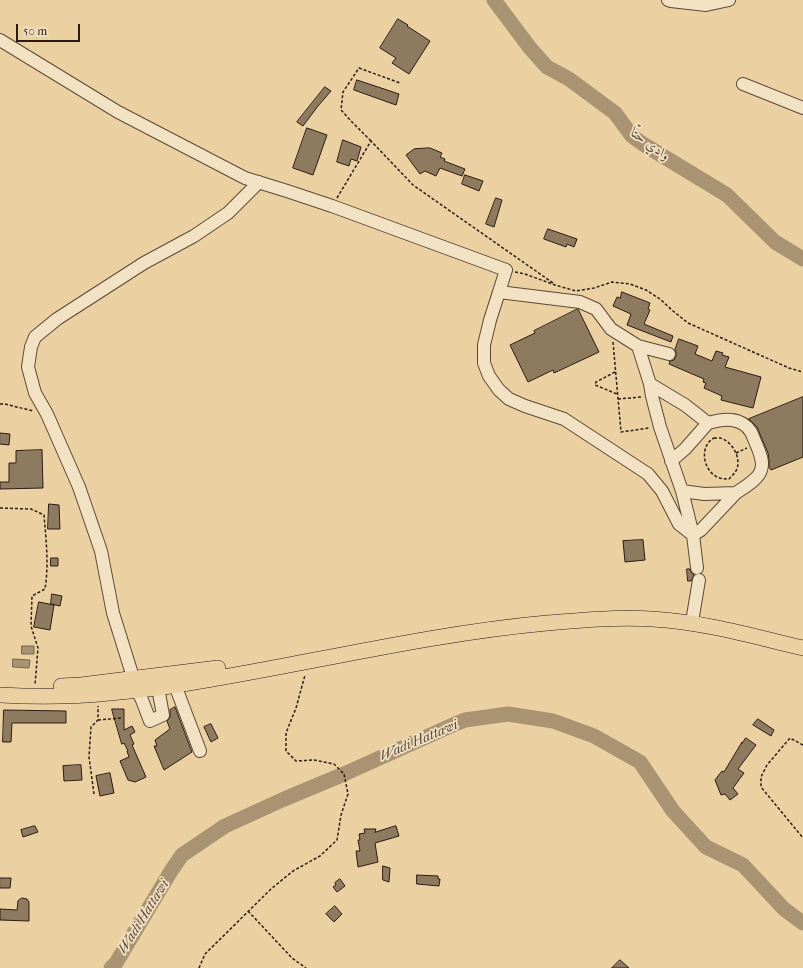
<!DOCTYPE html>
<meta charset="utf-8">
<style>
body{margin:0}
#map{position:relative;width:803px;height:968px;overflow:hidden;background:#ebd1a2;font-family:"IM FELL French Canon",serif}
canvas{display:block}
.scale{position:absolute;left:16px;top:24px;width:64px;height:18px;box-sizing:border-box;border:2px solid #2a1c14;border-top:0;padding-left:5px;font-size:12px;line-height:14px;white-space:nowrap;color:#2a1c14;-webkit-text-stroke:3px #f2e1c3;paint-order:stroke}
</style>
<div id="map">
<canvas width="803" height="968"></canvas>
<div class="scale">50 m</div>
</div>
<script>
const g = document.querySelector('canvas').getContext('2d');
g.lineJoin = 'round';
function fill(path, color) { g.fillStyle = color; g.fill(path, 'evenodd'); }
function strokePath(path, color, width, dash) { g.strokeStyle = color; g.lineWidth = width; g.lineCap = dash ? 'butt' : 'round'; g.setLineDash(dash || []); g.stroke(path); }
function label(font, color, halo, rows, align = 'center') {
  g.font = font + ' "IM FELL French Canon",Amiri,serif'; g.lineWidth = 3.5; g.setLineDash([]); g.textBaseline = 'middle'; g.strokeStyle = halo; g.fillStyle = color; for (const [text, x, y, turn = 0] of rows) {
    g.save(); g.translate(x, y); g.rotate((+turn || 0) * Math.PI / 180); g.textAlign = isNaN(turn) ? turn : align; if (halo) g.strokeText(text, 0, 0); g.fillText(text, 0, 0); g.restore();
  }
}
const water = new Path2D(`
 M22 646H34V654H22Z
 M13 659 30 660 29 668 13 667Z`);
const river = new Path2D(`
 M494 0 530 48 547 67 569 79 615 113 632 136 643 144 727 195 775 242 803 259
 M111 968 116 963 171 871 182 855 225 826 282 800 344 774 455 724 465 720 508 714 553 721 594 736 640 762 673 811 706 847 743 865 784 909 803 923`);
const building = new Path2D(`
 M398 19 408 25 407 26 430 41 409 74 392 63 396 58 380 48Z
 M357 80 399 94 396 105 354 90Z
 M325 87 331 91 318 106 303 126 297 122Z
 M307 128 327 135 313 175 293 168Z
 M343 140 361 147 357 161 351 159 349 166 337 162Z
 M430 148 442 153 440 157 445 159 444 161 465 169 462 176 440 168 436 176 427 172 425 171 420 174 406 155 414 149Z
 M465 175 483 181 479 191 462 184Z
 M496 198 502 200 494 227 486 224Z
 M548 229 577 239 574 247 567 244 566 247 544 239Z
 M622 292 650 303 648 309 650 310 644 324 673 336 671 342 627 325 631 314 613 306 617 297 620 298Z
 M578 309 599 352 554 373 553 370 528 382 510 345 535 333 534 331Z
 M679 339 698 346 695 354 712 361 716 351 723 353 722 355 729 357 725 367 761 377 753 408 721 400 722 396 704 388 706 383 703 382 704 379 669 364 670 361 674 360 676 356V352L675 350Z
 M803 397V457L771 470 769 467V460L768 453 759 432 757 427 749 419Z
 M0 433 10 434 9 445 0 444Z
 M42 450 43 488 0 489V482H9V463H16V451Z
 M49 504 59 505 60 529H48Z
 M643 540 645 560 625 562 623 541Z
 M51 558H58V566H51Z
 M687 569H690L691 572 694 575 691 581H688Z
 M52 594 62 596 60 606 51 604Z
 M39 602 54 605 50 630 34 627Z
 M175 707 192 752 164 770 154 746H157L155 740 170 729 167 721 170 717V710Z
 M112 709H124V730L132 726 135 732 130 735 134 744 132 745 146 777 135 782 128 780 120 761 129 757 127 751H128L124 743 122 744Z
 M4 710 66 711V723H12L11 742H3Z
 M758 719 774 730 771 736 753 725Z
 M211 724 218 738 211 742 204 727Z
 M746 738 756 745 738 769 744 773 733 788 738 794 730 800 725 794 721 795 715 780 722 771 724 772 742 742V743Z
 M81 765 82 780 64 781 63 766Z
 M110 773 114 793 100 796 96 776Z
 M35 826 38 832 23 837 21 830Z
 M396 826 399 836 375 843 378 862 358 867 356 851H360L358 840H360L359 834 365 833 364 829H376L375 832Z
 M383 866 390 868 389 882 383 880Z
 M417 875 438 876V879H440L439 886 417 884Z
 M0 878H11L10 888H0Z
 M340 879 345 886 337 892 333 887 336 885 335 883Z
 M22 898 27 899 29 902V921L0 920V909L17 910 18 901Z
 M335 906 342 914 334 922 326 914Z
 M620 960 629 968H612Z`);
const path = new Path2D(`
 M371 141 351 121 341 110 343 92 359 68 400 83
 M337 198 371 141 413 185 553 283
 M515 272 525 274 555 285 576 291 594 288 612 282 630 284 646 290 660 299 673 311 688 323 789 368 803 372
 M613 342 621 432 649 428
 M615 372 596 382 595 385 617 394
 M618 399 642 397
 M0 404H5L33 411
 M714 438C714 438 720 438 720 438 732 441 741 457 737 469 735 473 732 476 729 479 725 479 721 479 717 477 703 470 699 446 714 438Z
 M736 453 747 448
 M0 508 31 509 44 515C46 539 49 565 45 589L32 596 31 626 38 648 35 685
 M98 720 121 718
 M803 745 790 738 767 765 761 777V787L803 838
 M94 794 89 757 91 727 98 720V706
 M248 911 292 958 306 968
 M199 968 205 954 271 889 293 871 320 856 337 840 341 815 348 794 344 774 334 764 314 760 296 761 286 751V733L296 708 305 675`);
const minor = new Path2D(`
 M668 0 671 1 706 5 729 0
 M0 40 118 112 245 178 287 191 332 206 506 270 499 292 580 302 596 309 611 329 638 346 650 384 652 396 660 427 682 491 693 535 697 568
 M743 84 803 108
 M499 292 490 320 484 345V363L489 376 499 390 509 399 525 406 564 419 648 474 662 491 679 524 693 535 701 530 736 493 704 494 682 491
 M638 346 669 354
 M650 384 685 405 708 423 685 449 671 461
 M708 423C723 419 741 416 751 432 753 436 755 442 757 446 760 454 764 462 761 470 759 479 743 488 736 493
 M693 616 699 580
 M175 685 200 751
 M158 688 163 715 150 721 142 700 137 690 113 613 101 551 79 487 47 414 35 393 28 367 31 347 35 337 57 319 144 263 194 236 228 213 259 182`);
const major = new Path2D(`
 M61 686 81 685 218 668
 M0 695C36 697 72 697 109 693 125 692 141 690 158 688 288 669 416 635 547 623 582 620 617 617 652 619 704 622 752 636 803 648`);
const waterNames = [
 ["وادي حتّا",650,145,36],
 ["Wadi Hattawi",419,741,-23],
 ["Wadi Hattawi",144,917,-58]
];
fill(water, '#a99372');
strokePath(water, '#76634c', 1);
strokePath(river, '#a99372', 15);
fill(building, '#8e7a5e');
strokePath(building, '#2a1c14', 1);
strokePath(minor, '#5a4938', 14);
strokePath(major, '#2a1c14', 16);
strokePath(path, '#2a1c14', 1.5, [3, 2]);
strokePath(minor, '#f2e1c3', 12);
strokePath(major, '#ebd1a2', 15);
label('italic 14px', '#564635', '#f2e1c3', waterNames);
</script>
